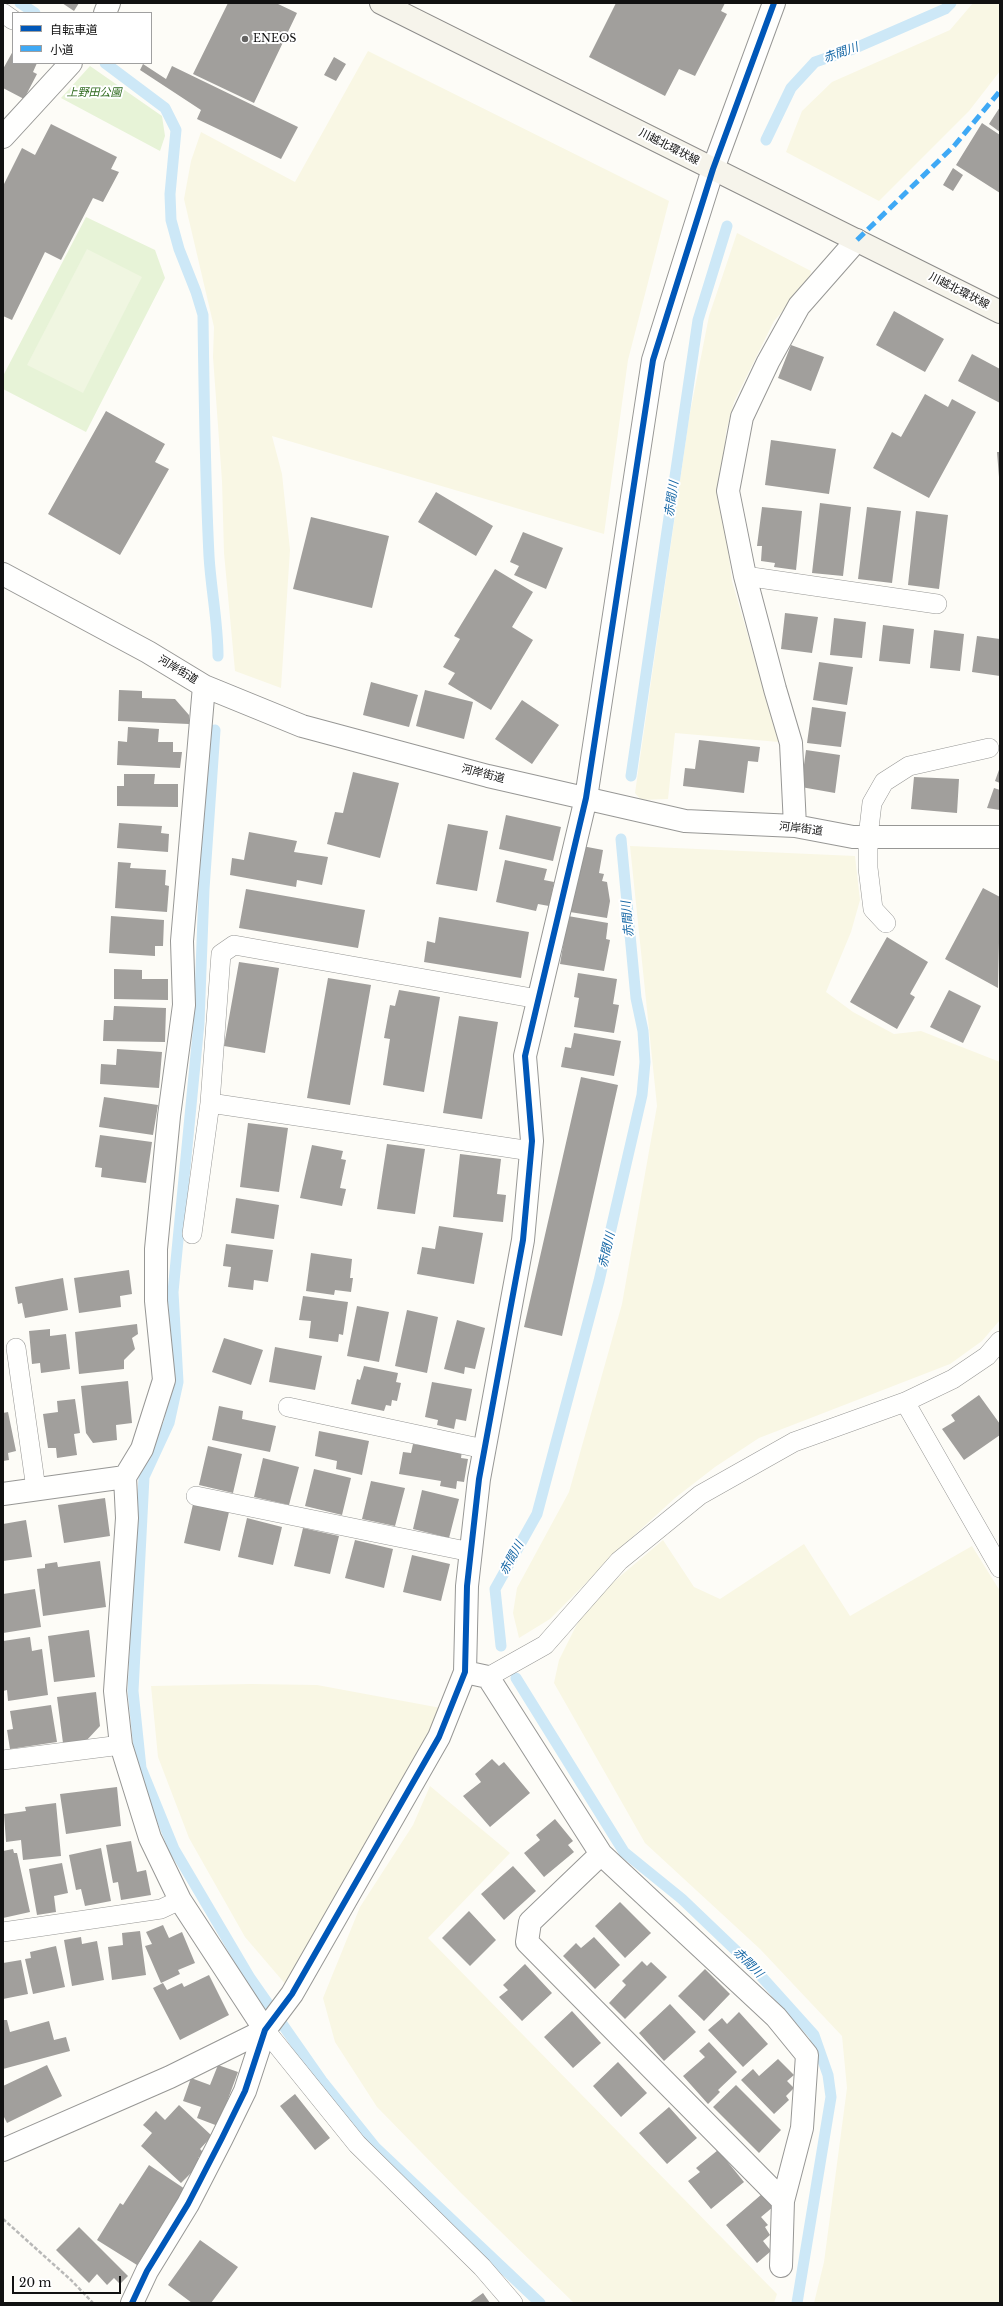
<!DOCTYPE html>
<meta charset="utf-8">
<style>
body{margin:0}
#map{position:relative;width:1003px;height:2306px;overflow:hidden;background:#fdfcf7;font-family:"Libre Baskerville","Noto Sans JP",serif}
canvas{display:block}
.frame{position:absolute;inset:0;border:4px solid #111;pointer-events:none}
.legend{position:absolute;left:12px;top:12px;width:140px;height:52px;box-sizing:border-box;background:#fff;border:1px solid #a0a0a0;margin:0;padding:5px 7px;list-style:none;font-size:12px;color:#111}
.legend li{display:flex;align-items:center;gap:8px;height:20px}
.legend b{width:20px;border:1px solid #a0a0a0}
.scale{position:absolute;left:12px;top:2276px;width:109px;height:18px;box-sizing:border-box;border:2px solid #111;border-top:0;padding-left:5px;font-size:12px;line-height:14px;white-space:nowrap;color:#111;-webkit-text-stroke:3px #fff;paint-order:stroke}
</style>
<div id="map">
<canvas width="1003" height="2306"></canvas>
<div class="frame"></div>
<ul class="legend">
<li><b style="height:5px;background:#0057b8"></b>自転車道</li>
<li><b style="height:5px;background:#3fa9f5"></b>小道</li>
</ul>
<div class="scale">20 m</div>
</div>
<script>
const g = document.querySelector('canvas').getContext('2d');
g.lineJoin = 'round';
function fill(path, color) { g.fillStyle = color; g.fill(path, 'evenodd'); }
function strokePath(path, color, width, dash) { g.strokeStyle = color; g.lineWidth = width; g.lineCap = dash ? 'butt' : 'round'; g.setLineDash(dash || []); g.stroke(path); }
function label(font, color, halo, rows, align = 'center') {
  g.font = font + ' "Libre Baskerville","Noto Sans JP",serif'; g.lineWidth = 4; g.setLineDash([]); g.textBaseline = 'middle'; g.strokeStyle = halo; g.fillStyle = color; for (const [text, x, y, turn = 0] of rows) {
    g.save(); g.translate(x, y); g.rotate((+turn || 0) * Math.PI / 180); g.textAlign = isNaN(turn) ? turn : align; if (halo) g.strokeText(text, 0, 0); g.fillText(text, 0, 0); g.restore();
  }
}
const farmland = new Path2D(`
 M973 3H1000V71L969 111 879 201 786 152 802 111 832 82 950 30Z
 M368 51 669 201 628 360 604 534 272 436 282 474 290 550 281 688 235 671 224 553 222 481 213 357 214 327 184 199 191 161 201 132 295 182Z
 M737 233 811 271 809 281 774 321 734 402 726 432 721 492 732 581 779 742 675 733 668 799 641 800 635 793 689 418 709 316Z
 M630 846 855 856 860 900 851 932 826 992 853 1012 894 1034 921 1031 1000 1062V1320L982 1341 950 1364 759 1438 715 1467 675 1498 628 1541 550 1619 519 1638 513 1613 517 1588 569 1492 622 1304 657 1106Z
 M663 1540 694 1587 720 1599 804 1544 850 1616 972 1546 1000 1591V2303H814L824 2262 847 2088 842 2036 760 1949 645 1843 554 1683 559 1660 581 1616 611 1584Z
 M251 1684 317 1685 441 1708 433 1724 287 1986 245 1937 189 1838 158 1757 151 1686Z
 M430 1786 510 1853 428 1938 777 2294 774 2303H574L461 2193 377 2107 335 2042 323 1998 360 1907 413 1825Z`);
const green = new Path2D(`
 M90 66 162 116 165 136 160 151 61 98Z
 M86 217 155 250 165 278 86 432 3 389V376Z`);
const pitch = new Path2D(`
 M87 249 142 277 83 393 27 365Z`);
const stream = new Path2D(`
 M20 3 35 13
 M105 63 165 108 176 130 170 194 171 220 179 249 196 292 203 315C204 395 205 476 209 556 211 590 218 622 218 656
 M766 140 791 88 815 62 853 49 945 9 951 3
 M215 730 204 889 199 1023 173 1292 178 1382 169 1423 144 1477 133 1691 141 1768 174 1849 250 1978 322 2081 375 2147 540 2303
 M631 776 698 320 727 226
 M501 1646 495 1589 537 1514 599 1281 642 1095 645 1062 643 1031 636 998 621 839
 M516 1678 624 1852 682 1899 751 1965 814 2035 828 2075 831 2097 797 2303`);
const building = new Path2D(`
 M62 3H79L74 11Z
 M228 3H276L297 13 254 103 193 74Z
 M616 3H725L721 11 727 14 695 76 679 69 665 96 589 57Z
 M13 51V63H37L33 72 37 74 24 99 3 88V69Z
 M334 57 346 64 336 81 324 75Z
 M143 64 166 79 172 66 298 127 281 159 197 119 201 110 140 70Z
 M1000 107V132L989 124Z
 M982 123 1000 135V193L956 165Z
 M51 124 117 157 111 169 119 172 103 202 93 198 61 260 45 252 12 320 3 316V186L22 148 35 155Z
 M953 168 963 175 953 191 943 185Z
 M894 311 944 339 925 372 876 345Z
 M791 345 824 357 811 391 778 378Z
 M972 354 1000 369V403L958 381Z
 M925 394 948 407 952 399 976 412 929 498 873 468 892 432 901 437Z
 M106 411 165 444 155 462 169 469 120 555 48 514Z
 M771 440 836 449 829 494 765 485Z
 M997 452H1000V477H999Z
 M436 492 493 526 476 556 418 522Z
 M820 503 851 507 843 576 812 573Z
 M762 507 802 511 796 570 774 567 775 563 761 561 762 546H757Z
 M867 507 901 511 892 583 858 579Z
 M916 511 948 515 939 589 908 585Z
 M311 517 389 536 372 608 293 589Z
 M523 532 563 548 546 589 514 575 519 566 510 562Z
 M495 569 533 592 512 627 533 640 491 710 448 684 455 673 443 667 460 639 454 636Z
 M785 613 818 617 812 653 781 649Z
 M834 618 866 622 862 658 830 655Z
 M883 625 914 629 910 664 879 661Z
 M934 630 964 634 960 671 930 668Z
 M977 636 1000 639V676L972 672Z
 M819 662 853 667 847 705 813 700Z
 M371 682 418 695 409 727 363 715Z
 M119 690 142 691V698L175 699 189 715V724L118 721Z
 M425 690 473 702 464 739 416 726Z
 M522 700 559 725 532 764 495 739Z
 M812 707 846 712 841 747 807 743Z
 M128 727 159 729 158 742H173V752H182L180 768 117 765 118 741 127 742Z
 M699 740 760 747 758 762 748 761 744 793 683 786 685 768 695 769Z
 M806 750 840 755 835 793 801 787Z
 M1000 767V783L995 781Z
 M353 772 399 783 380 858 327 844 335 812 343 813Z
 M124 774H155L154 784H178V807L117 806V786H124Z
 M914 777 959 779 957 813 911 809Z
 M994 788 1000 790V810L987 808Z
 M506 815 561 827 553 861 499 849Z
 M119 823 162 826 161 833 169 834 168 852 117 848Z
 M448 824 488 831 477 891 436 884Z
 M249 832 297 841 294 852 328 857 322 885 297 880 296 887 230 875 232 858 244 860Z
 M582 846 603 850 599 873 604 874 602 881 607 882 610 901 607 918 570 912Z
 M505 860 547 869 544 880 554 882 549 906 538 904 536 911 496 902Z
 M118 862 131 863 130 868 166 870 165 885 169 886 167 912 115 908Z
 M983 888 1000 897 998 988 945 959Z
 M246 889 365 910 358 948 239 928Z
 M111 916 164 920 163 946H155V956L109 953Z
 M568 916 608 923 606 939 610 940 604 971 560 964Z
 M439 917 529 932 521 978 424 962 427 941 435 943Z
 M887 937 928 962 910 994 915 997 897 1029 850 1002Z
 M239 962 279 968 265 1053 224 1046Z
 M114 969 142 970V979H168V1000L114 999Z
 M578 973 617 979 613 1004 619 1005 614 1033 574 1027 579 998 574 997Z
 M328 978 371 985 350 1105 307 1098Z
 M399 990 440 997 424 1092 383 1085 390 1039 384 1038 390 1005 395 1006Z
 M949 990 981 1006 963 1043 930 1027Z
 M114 1006 166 1008 165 1042 103 1041 104 1020H113Z
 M459 1016 498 1022 482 1119 443 1113Z
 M574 1033 621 1041 614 1076 561 1067 565 1047 571 1048Z
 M117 1049 162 1052 159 1088 100 1084 101 1064 116 1065Z
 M581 1077 618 1085 562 1336 524 1327Z
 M104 1097 158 1105 153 1135 99 1127Z
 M248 1123 288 1128 279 1192 240 1187Z
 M100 1135 152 1142 146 1183 101 1177 102 1168 95 1167Z
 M387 1144 425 1149 415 1214 377 1209Z
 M312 1145 343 1151 341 1159 346 1160 340 1188 346 1189 342 1206 300 1198Z
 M460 1154 501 1159 497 1194 506 1195 503 1222 453 1217Z
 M236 1198 279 1205 274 1239 231 1233Z
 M439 1226 483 1233 474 1284 417 1274 422 1247 435 1249Z
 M226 1244 273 1250 268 1282 254 1280 253 1290 228 1287 231 1267 223 1266Z
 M311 1253 352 1259 350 1278H353L351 1292 335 1290 334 1295 306 1291Z
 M129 1270 132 1294 120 1296 121 1307 79 1313 74 1278Z
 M63 1278 68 1310 25 1318 22 1303 18 1304 15 1287Z
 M303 1296 348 1302 343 1335 339 1334 338 1342 309 1338 311 1321 299 1320Z
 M357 1306 389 1312 379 1362 347 1356Z
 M407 1310 438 1317 427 1373 395 1366Z
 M457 1320 485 1328 475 1369 465 1367 464 1374 444 1369Z
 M137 1324 138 1334 132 1338 135 1349 124 1360V1369L79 1374 75 1332Z
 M50 1329V1336L66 1334 70 1369 41 1373 40 1363 32 1364 29 1331Z
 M224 1338 263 1350 251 1385 212 1372Z
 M275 1347 322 1356 315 1390 269 1382Z
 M364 1366 398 1373 396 1382 401 1383 397 1401 392 1400 391 1406 386 1405 384 1411 351 1404 357 1379 360 1380Z
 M128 1381 132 1423 116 1425 117 1440 93 1443 86 1433 81 1386Z
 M432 1382 472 1389 466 1421 456 1419 454 1429 437 1425 438 1420 425 1417Z
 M979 1395 1000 1424V1435L964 1460 942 1429 955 1421 951 1415Z
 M75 1399 80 1433 74 1434 77 1455 57 1458 56 1448H48L43 1414 58 1412 57 1401Z
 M219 1406 243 1411 242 1419 276 1426 270 1452 212 1440Z
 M8 1412 16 1451 8 1453 9 1460 3 1461V1413Z
 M319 1431 369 1441 362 1475 336 1469 337 1461 315 1456Z
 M413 1444 462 1451 461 1458 468 1459 464 1482 457 1481 456 1489 440 1486 441 1481 399 1474 403 1452 411 1453Z
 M208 1446 242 1454 233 1493 199 1485Z
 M263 1458 299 1467 289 1505 254 1497Z
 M314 1469 351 1478 342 1515 305 1506Z
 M371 1481 405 1488 395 1526 362 1519Z
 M422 1490 459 1499 449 1538 413 1529Z
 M105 1498 110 1536 64 1543 58 1505Z
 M193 1504 229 1512 220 1551 184 1543Z
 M247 1518 282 1527 273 1565 238 1557Z
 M26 1520 32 1557 3 1561V1524Z
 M303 1528 339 1536 330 1574 294 1566Z
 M355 1540 393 1549 384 1588 345 1578Z
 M412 1555 450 1564 441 1601 403 1592Z
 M100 1561 106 1607 43 1616 37 1569 45 1568V1564L57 1562 58 1567Z
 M35 1589 41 1627 3 1633V1594Z
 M89 1630 95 1677 54 1682 48 1636Z
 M30 1637 32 1651 42 1649 48 1695 8 1701 7 1690 3 1691V1641Z
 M96 1692 100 1726 86 1741 63 1743 57 1697Z
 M51 1705 57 1742 10 1749 7 1730 13 1729 10 1711Z
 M492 1759 499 1766 504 1762 530 1793 490 1827 463 1796 481 1782 475 1774Z
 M117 1787 121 1826 66 1834 60 1794Z
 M56 1803 61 1856 23 1860 21 1840 6 1842 4 1814 26 1811 25 1807Z
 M555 1819 573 1841 568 1845 574 1852 544 1877 524 1853 540 1840 536 1835Z
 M131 1841 137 1872 146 1870 151 1895 121 1900 118 1882 113 1883 106 1845Z
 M101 1848 111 1901 85 1906 81 1889 76 1890 69 1855Z
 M13 1849 14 1853H17L30 1912 3 1918V1851Z
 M62 1863 68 1893 54 1896 56 1912 37 1915 29 1869Z
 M513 1866 536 1891 504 1920 481 1894Z
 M620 1902 651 1933 625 1958 595 1926Z
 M469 1911 496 1940 470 1966 442 1938Z
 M163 1925 169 1938 182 1932 195 1963 178 1970 180 1974 161 1983 145 1946 152 1944 146 1932Z
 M140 1931 146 1975 112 1980 108 1947 123 1945 122 1933Z
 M81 1937 82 1944 97 1941 104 1980 72 1986 64 1940Z
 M594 1937 620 1965 595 1989 563 1956 576 1943 581 1948Z
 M56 1946 65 1987 33 1994 25 1959 31 1958 30 1952Z
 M21 1960 28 1994 3 1999V1963Z
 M642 1961 647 1966 651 1962 667 1977 625 2019 609 2003 626 1985 622 1981Z
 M525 1964 552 1993 522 2021 499 1997 508 1990 503 1985Z
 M705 1969 730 1994 704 2021 678 1996Z
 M209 1975 229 2015 180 2040 153 1988 163 1983 167 1990 182 1983 184 1987Z
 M670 2004 696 2032 664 2061 639 2033Z
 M572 2011 601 2043 573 2068 544 2037Z
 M739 2012 768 2044 743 2067 708 2030 722 2018 727 2024Z
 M3 2020H7L10 2032 49 2021 54 2040 66 2037 70 2051 3 2069Z
 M709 2042 737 2072 718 2090 720 2092 708 2104 683 2076 705 2057 699 2051Z
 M778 2059 794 2075 787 2081 794 2088 786 2096 789 2100 774 2114 741 2080 753 2069 759 2076Z
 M618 2062 647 2093 621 2117 593 2086Z
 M47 2065 62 2096 7 2123 3 2115V2086Z
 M218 2065 238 2072 218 2126 197 2118 201 2107 183 2101 191 2078 210 2085Z
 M736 2085 781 2130 759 2153 713 2107Z
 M295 2094 330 2138 315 2150 280 2106Z
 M179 2105 212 2136 200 2149 203 2152 198 2158 202 2162 181 2183 141 2146 152 2133 143 2125 156 2111 165 2120Z
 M669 2107 697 2138 667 2164 639 2133Z
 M718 2150 744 2182 711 2209 688 2181 700 2172 696 2168Z
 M149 2165 185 2189 137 2265 97 2240 120 2203 123 2205Z
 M762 2194 773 2207 761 2217 768 2225 765 2227 770 2235 763 2241 771 2251 757 2263 726 2225Z
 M79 2227 128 2276 120 2284 114 2278 107 2285 97 2274 89 2283 56 2250Z
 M200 2240 238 2267 211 2303H192L168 2285Z
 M483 2293 490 2303H469Z`);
const path = new Path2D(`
 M3 2219 71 2280 93 2303`);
const service = new Path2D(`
 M3 13 13 20
 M745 576 937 604
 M886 923 873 909 868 868V837L872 803 884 782 909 766 989 748
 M210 1103 531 1151
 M192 1234 210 1103 221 954 234 945 538 999
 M16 1348 36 1489
 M905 1402 1000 1568
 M288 1407 484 1449
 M196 1496 471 1552
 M488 1677 545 1645 619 1561 700 1495 794 1442 905 1402 953 1379 987 1356 1000 1341
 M3 1760 121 1745
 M3 1932 161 1909 180 1900
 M265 2030 357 2144 482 2267 513 2303`);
const minor = new Path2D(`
 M105 13 109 3
 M3 137 71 63
 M3 574 148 652 204 686 302 726 488 776 685 821 795 826 853 837H1000
 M204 686 182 941 184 1005 169 1116 156 1249V1301L164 1380 142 1449 125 1477 127 1518 115 1691 121 1745 150 1838 180 1900 265 2030
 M795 826 791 743 775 689 745 576 728 491 742 417 768 362 799 306 857 240
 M3 1494 125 1477
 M465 1672 488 1677 601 1854 776 2017 807 2055 802 2128 783 2201 781 2266
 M601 1854 530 1922 527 1942 783 2201
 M3 2150 170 2077 265 2030
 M132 2303 147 2271 188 2204 222 2138 245 2091 265 2030 292 1994 439 1737 465 1672 467 1586 479 1479 523 1240 532 1141 525 1056 586 798 653 360 713 169`);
const tertiary = new Path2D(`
 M713 169 774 3`);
const secondary = new Path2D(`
 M381 3 1000 312`);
const quiet = new Path2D(`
 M857 240 954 146 1000 91`);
const cycleway = new Path2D(`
 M132 2303 147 2271 188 2204 222 2138 245 2091 265 2030 292 1994 439 1737 465 1672 467 1586 479 1479 523 1240 532 1141 525 1056 586 798 653 360 713 169 774 3`);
const markers = [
 [245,39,4,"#646362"]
];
const poiNames = [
 ["ENEOS",253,39]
];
const parkNames = [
 ["上野田公園",94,93]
];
const streetNames = [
 ["川越北環状線",669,147,27],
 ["川越北環状線",959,291,27],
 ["河岸街道",178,670,31],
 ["河岸街道",483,774,14],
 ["河岸街道",801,829,7]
];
const waterNames = [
 ["赤間川",841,53,-20],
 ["赤間川",672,499,-82],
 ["赤間川",628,919,-95],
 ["赤間川",607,1250,-77],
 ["赤間川",512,1558,-61],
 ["赤間川",748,1963,45]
];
fill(farmland, '#f9f7e4');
fill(green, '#e7f3d7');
fill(pitch, '#f0f6e1');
strokePath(stream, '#cde8f7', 11);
fill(building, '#a19f9c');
strokePath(service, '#979795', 20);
strokePath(minor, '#979795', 24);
strokePath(tertiary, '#979795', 24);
strokePath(secondary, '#8e8d8b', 24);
strokePath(path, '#b9b9b8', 2.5, [4, 2]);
strokePath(service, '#fffffe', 19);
strokePath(minor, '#fffffe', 22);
strokePath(tertiary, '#fffffe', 22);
strokePath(secondary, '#f6f4eb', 22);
strokePath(quiet, '#3fa9f5', 5, [10, 5]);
strokePath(cycleway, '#0057b8', 6);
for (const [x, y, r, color] of markers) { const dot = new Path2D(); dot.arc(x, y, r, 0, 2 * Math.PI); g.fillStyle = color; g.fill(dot); strokePath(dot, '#fff', 1.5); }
label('11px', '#111', '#fff', poiNames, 'left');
label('italic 11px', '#2f6b1f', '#fff', parkNames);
label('11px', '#111', '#fff', streetNames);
label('italic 12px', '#1768a6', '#fff', waterNames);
</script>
